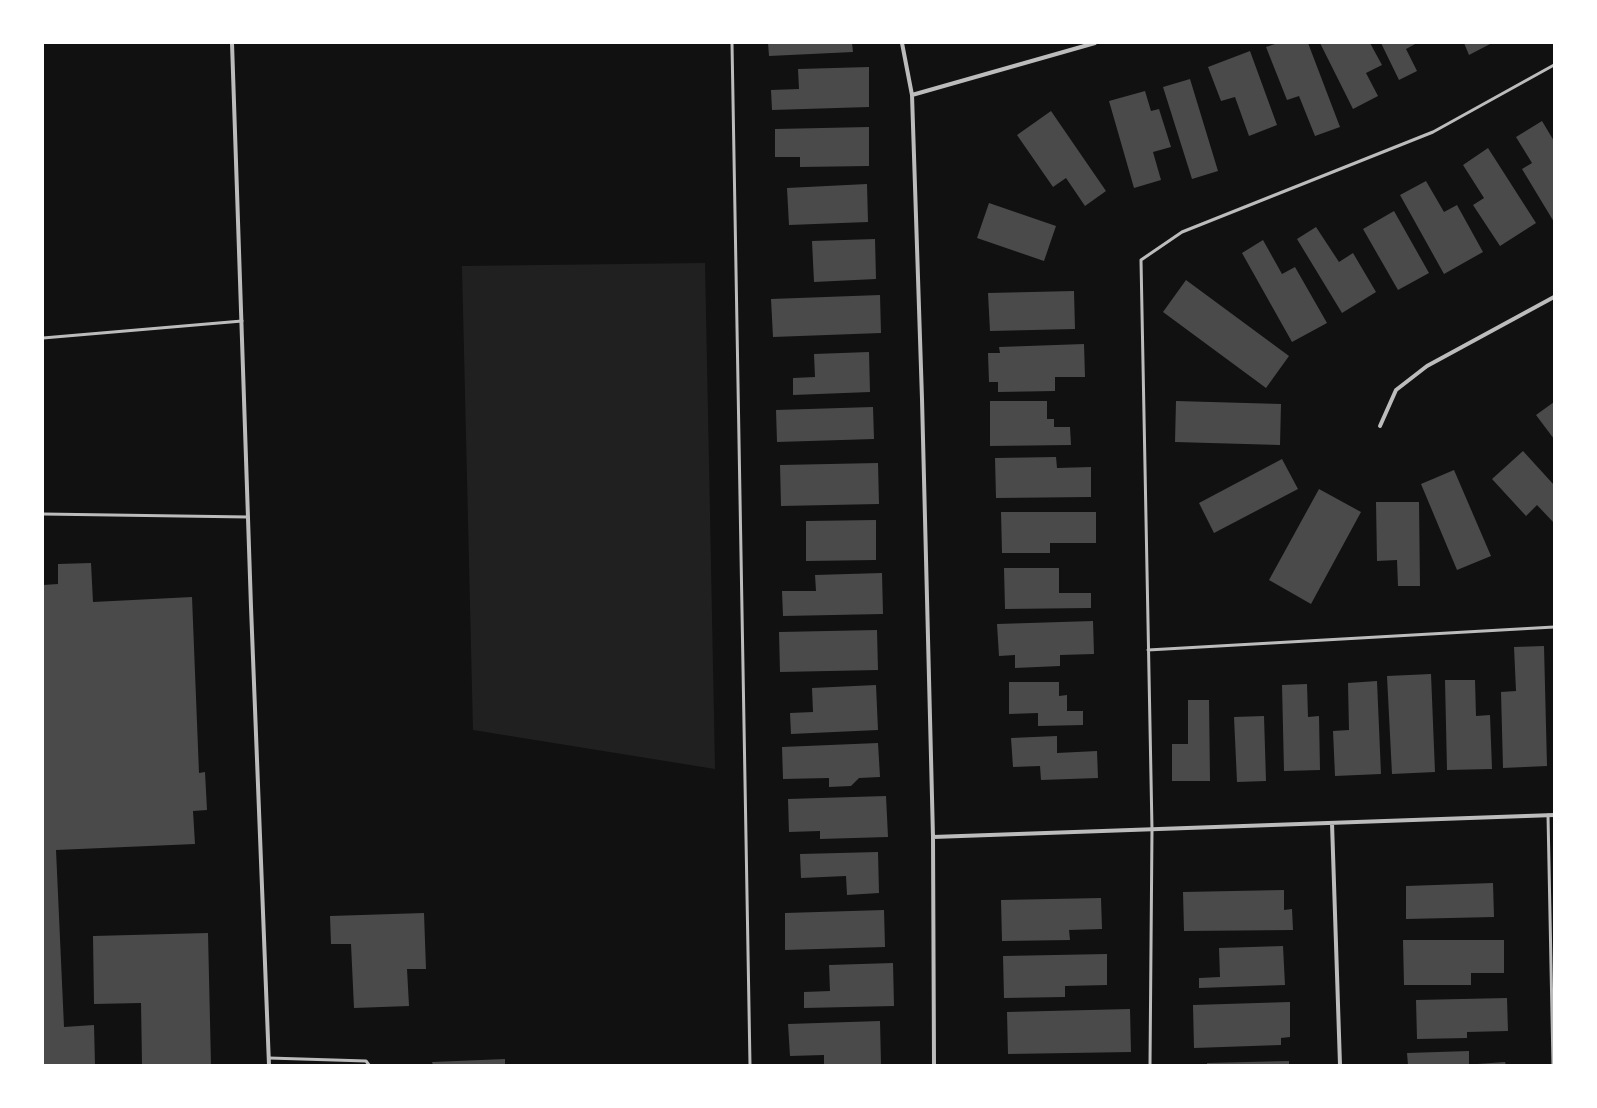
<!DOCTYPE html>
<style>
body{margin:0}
#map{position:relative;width:1597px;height:1108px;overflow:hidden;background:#111;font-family:"PT Sans",sans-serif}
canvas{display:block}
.frame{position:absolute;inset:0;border:44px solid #fff;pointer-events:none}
</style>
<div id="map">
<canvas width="1597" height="1108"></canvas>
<div class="frame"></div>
</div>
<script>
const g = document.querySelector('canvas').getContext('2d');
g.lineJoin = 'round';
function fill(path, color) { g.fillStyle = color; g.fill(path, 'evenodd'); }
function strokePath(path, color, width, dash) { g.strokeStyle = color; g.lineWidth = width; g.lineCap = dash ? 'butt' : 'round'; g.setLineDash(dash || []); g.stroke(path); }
const green = new Path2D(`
 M705 263 715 769 473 730 462 266Z`);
const building = new Path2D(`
 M768 43H852L853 52 769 56Z
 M1278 43H1308L1340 127 1315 136 1299 96 1287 100 1266 47Z
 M1320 43H1370L1382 65 1366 73 1378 96 1353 109Z
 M1381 43H1417L1406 49 1417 71 1399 80Z
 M1464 43H1492L1469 55Z
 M1250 51 1277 125 1249 136 1235 97 1221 101 1208 67Z
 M869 67V107L772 110 771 90 799 89 798 69Z
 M1190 79 1218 171 1192 179 1163 87Z
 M1145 91 1151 111 1159 109 1171 147 1153 152 1161 180 1134 188 1109 101Z
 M1051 111 1106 191 1085 206 1066 178 1053 187 1017 135Z
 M1542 121 1554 141V222L1522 169 1532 163 1516 137Z
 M869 127V166L800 167V157H775V129Z
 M1488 148 1536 223 1500 246 1473 205 1484 198 1463 165Z
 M1426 181 1444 212 1457 205 1483 252 1444 274 1400 195Z
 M867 184 868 222 789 225 787 188Z
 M989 203 1056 226 1044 261 977 238Z
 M1394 211 1429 273 1398 290 1363 229Z
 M1316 227 1339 262 1353 253 1376 292 1342 313 1297 239Z
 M875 239 876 279 814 282 812 241Z
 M1263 240 1282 274 1295 267 1327 323 1292 342 1242 253Z
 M1186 280 1289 356 1266 388 1163 312Z
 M1074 291 1075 329 990 331 988 293Z
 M880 295 881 333 773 337 771 299Z
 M1084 344 1085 377H1055V391L998 392V382H989L988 353H1000L999 347Z
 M869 352 870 392 793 395V378L815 377 814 354Z
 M990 401H1047V419H1054V427H1070L1071 445 990 446Z
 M1176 401 1281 404 1280 445 1175 442Z
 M1554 402V439L1536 415Z
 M873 407 874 439 777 442 776 410Z
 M1523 451 1554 485V523L1537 505 1526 516 1492 479Z
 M1056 457 1057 468 1091 467V497L996 498 995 458Z
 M1282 459 1298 489 1214 533 1199 503Z
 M878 463 879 504 781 506 780 465Z
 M1454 470 1491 556 1457 570 1421 484Z
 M1319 489 1361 512 1311 604 1269 580Z
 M1376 502H1419L1420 586H1398L1397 560 1377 561Z
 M1001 512H1096V543H1050V553H1002Z
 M876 520V560L806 561V521Z
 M91 563 93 602 192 597 199 773 205 772 207 810 193 811 195 844 56 850 64 1027 94 1025 95 1065H43V585L58 584V564Z
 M1004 568H1059V593H1091V608L1005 609Z
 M882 573 883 614 783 616 782 591H816L815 575Z
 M1093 621 1094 654 1060 655V666L1015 668V655L999 656 997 624Z
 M877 630 878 670 780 672 779 632Z
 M1544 646 1547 766 1503 768 1501 692 1516 691 1514 647Z
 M1431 674 1435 772 1392 774 1387 676Z
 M1445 680H1475L1476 716 1490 715 1492 769 1447 770Z
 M1377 681 1381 774 1335 776 1333 731 1349 730 1348 683Z
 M1009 682H1059V696L1067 695V711H1083V725L1038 726V713L1009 714Z
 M1307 684 1308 717 1319 716 1320 770 1284 771 1282 685Z
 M876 685 878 730 791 734 790 713 813 712 812 688Z
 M1188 700H1209L1210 781H1172V744H1188Z
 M1264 716 1266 781 1237 782 1234 717Z
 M1057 736V753L1097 751 1098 778 1041 780 1040 766 1013 767 1011 738Z
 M878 743 880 777 859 778 851 786 829 787V778L783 779 782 747Z
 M886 796 888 837 820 839V831L789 832 788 799Z
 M878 852 879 893 847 895 846 876 801 878 800 854Z
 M1493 883 1494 917 1406 919V886Z
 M1284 890V910L1292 909 1293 930 1184 931 1183 892Z
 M1101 898 1102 929 1069 930 1070 940 1002 941 1001 900Z
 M884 910 885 947 785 950V913Z
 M424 913 426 969H407L409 1006 354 1008 351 944H331L330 916Z
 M208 933 211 1065H142L141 1003 94 1004 93 936Z
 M1403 940H1504V973H1471V985H1404Z
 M1283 946 1285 985 1199 988V978L1220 977 1219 948Z
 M1107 954V985L1065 986V997L1004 998 1003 956Z
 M893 963 894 1006 804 1008V992L830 991 829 965Z
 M1507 998 1508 1031 1467 1032V1038L1417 1039 1416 1000Z
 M1290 1002V1037L1281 1038V1045L1194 1048 1193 1005Z
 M1130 1009 1131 1052 1008 1054 1007 1012Z
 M880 1021 881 1064 824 1065V1055L790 1056 788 1024Z
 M1469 1051V1065H1408L1407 1053Z
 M505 1059V1065H433L432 1062Z
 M1289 1061V1065H1207V1063Z
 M1505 1062 1506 1065H1477V1064Z`);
const service = new Path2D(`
 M732 43 750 1065
 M43 338 242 321
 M43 514 248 517
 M1148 650 1554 627
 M1548 815 1553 1065
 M269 1058 366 1061 369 1065
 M1150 1065 1152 829 1141 260 1182 232 1433 132 1554 65`);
const minor = new Path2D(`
 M232 43 251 607 269 1065
 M902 43 912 95 922 399 933 837 934 1065
 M912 95 1095 43
 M1380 426 1396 390 1427 366 1554 297
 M1332 823 1340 1065
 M933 837 1554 815`);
fill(green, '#202020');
fill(building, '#4a4a4a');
strokePath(service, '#bcbcbc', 3);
strokePath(minor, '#bcbcbc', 4);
</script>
